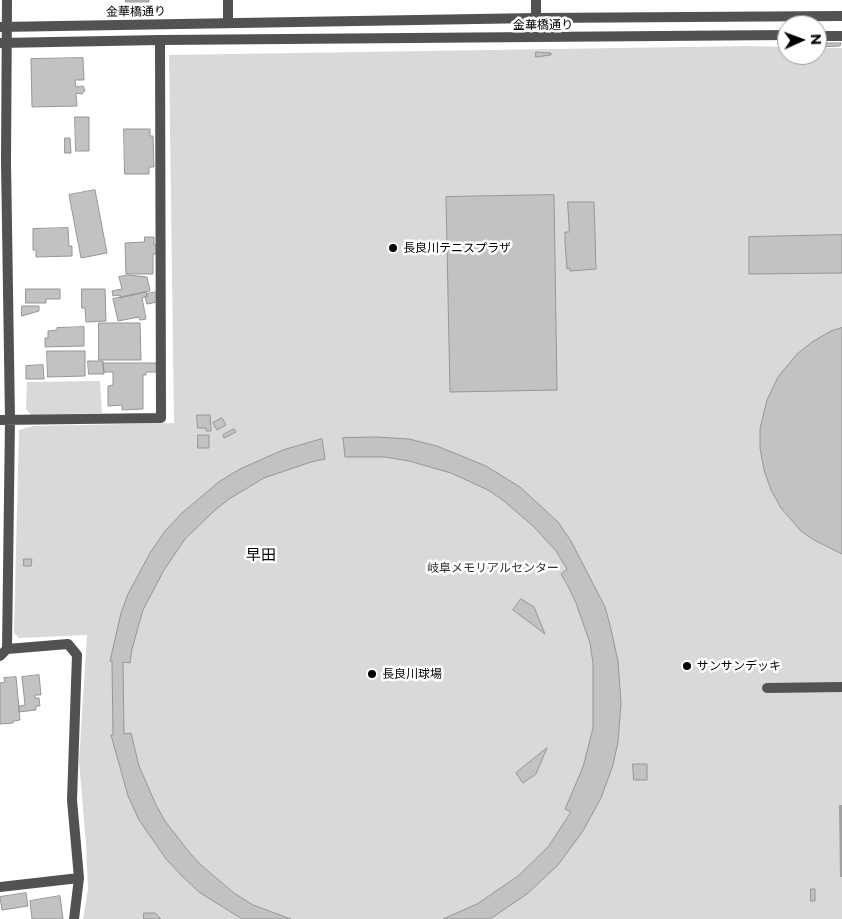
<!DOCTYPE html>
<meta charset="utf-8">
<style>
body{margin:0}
#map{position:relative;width:842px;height:919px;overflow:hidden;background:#fff;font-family:Montserrat,sans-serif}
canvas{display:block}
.north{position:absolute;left:777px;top:15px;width:50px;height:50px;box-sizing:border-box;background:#fff;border:1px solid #999;border-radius:50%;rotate:88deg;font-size:14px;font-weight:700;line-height:20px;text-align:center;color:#000}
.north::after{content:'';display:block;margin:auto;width:18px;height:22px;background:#000;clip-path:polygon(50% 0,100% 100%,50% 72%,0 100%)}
</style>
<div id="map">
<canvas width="842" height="919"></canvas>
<div class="north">N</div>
</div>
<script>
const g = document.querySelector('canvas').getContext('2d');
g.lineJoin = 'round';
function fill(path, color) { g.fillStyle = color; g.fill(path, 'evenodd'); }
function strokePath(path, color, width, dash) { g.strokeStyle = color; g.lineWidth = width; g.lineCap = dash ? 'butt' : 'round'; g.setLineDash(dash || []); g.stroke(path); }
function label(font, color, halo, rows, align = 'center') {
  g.font = font + ' Montserrat,"Noto Sans JP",sans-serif'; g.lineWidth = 5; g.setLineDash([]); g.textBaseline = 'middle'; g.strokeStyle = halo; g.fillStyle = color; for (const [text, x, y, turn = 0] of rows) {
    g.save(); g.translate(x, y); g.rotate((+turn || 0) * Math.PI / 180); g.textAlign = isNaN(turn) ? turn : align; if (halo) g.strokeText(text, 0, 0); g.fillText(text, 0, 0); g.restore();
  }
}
const green = new Path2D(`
 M747 46 787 47V55H817V48H842V919H83L88 889 86 844 79 761 87 635 19 638 14 633 19 430 33 426 174 423 169 55Z
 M100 381 102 413 31 415 26 409 27 382Z`);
const water = new Path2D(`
 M839 805H842V877H840Z`);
const building = new Path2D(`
 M126 0H149V2H126Z
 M820 43H841L840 46 820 47Z
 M536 52 551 53V55L536 57Z
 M83 58 84 80H75L76 87 83 86 85 90 82 94 76 93 77 106 32 107 31 59Z
 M75 117H89V151H76Z
 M124 129H150V136H153L154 167H149V174H125Z
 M65 138H70L71 153H65Z
 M95 190 107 253 81 258 69 195Z
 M554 195 557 390 450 392 446 197Z
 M568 202H594L596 269 570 271V268L567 269 565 242V232H569Z
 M68 228 69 246H72V256L36 257V250H33V229Z
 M842 235V273L749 274V237Z
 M145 237H154V245H157V254H153V274H126L125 243 144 242Z
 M128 275 147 277 150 291 120 298V295L113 296 112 291 122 289 119 277Z
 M26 289H60V299H46V303H26Z
 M82 289H105L106 321 86 322 85 308H82Z
 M146 292 147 296 142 298 146 319 140 320 139 317 118 321 113 299Z
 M157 292 158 302 147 304 145 297H147V294Z
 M22 306H39V311L22 316Z
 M99 323H140L141 360H99Z
 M84 327V346L45 347V338H48V331L57 330V328Z
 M842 328V554L814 540 801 531 781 508 771 490 764 470 760 448V429L767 400 778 377 797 354 812 342 831 331Z
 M47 351H85V376L48 377Z
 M88 361H103L104 374H89Z
 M103 363H156L157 372H146V375H143V409L122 410V405L108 406V386L113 385V372H104Z
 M43 365 44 379H26V366Z
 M197 415H210L211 431H206V428H198Z
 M222 418 226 425 217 430 213 423Z
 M234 429 236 432 224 438 223 435Z
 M198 435H209V448H198Z
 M376 437 409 439 437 446 486 466 520 487 558 522 571 541 605 607 610 625 618 661 621 703 618 742 613 765 601 798 583 831 558 865 527 894 490 919H443L477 904 518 876 548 847 571 812 565 809 583 767 593 728V663L590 643 576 603 568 586 561 574 567 569 556 551 534 527 504 501 488 490 451 473 409 461 385 457H345L343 438Z
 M322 439 325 459 311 462 264 478 229 499 214 511 185 539 164 570 143 610 132 649 130 663 123 662 124 734 131 733 139 766 156 805 165 821 189 852 201 865 234 893 253 905 291 919H242L199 892 182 876 166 859 139 820 128 796 111 735H113L112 661H110L121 613 128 594 150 553 165 531 182 513 220 481 240 469 283 450Z
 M24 559H32L31 566H24Z
 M521 599 534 607 545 634 513 610Z
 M39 675 41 695H35V698H39L40 706H36V710L19 712V706L25 705 22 677Z
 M16 677 20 720 13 721V723L0 724V683L5 682 4 678Z
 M547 748 536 774 523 783 516 773Z
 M633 764H647V780H634Z
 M811 889H815V901H811Z
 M26 893 28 906 2 910 0 897Z
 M60 896 63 919H32L30 901Z
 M144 913H155L161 919H144Z`);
const service = new Path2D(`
 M767 688 842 687`);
const minor = new Path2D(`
 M228 0V23
 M536 0V18
 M0 420 161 418 160 40
 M7 649 68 644 77 655 72 800 79 878 74 919
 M0 656 7 649 10 420 6 161 7 0
 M0 887 79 878`);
const tertiary = new Path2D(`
 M0 27 536 18 842 16
 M817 36H842
 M0 43 160 40 787 35`);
const markers = [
 [393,248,5,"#000"],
 [687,666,5,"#000"],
 [372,674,5,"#000"]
];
const streetNames = [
 ["金華橋通り",136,12,-1],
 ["金華橋通り",543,25]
];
const poiNames = [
 ["長良川テニスプラザ",403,248],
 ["サンサンデッキ",697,666],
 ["長良川球場",382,674]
];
const parkNames = [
 ["岐阜メモリアルセンター",493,568]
];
const quarterNames = [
 ["早田",261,556]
];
fill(green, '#d9d9d9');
fill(water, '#a0a0a0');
fill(building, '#c2c2c2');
strokePath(building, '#969696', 1);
strokePath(service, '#525252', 10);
strokePath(minor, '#525252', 10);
strokePath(tertiary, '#525252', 10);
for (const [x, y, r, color] of markers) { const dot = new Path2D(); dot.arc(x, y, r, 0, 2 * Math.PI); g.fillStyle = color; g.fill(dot); strokePath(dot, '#fff', 2); }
label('12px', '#000', '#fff', streetNames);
label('12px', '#000', '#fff', poiNames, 'left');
label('12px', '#303030', '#fff', parkNames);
label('15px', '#000', '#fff', quarterNames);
</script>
